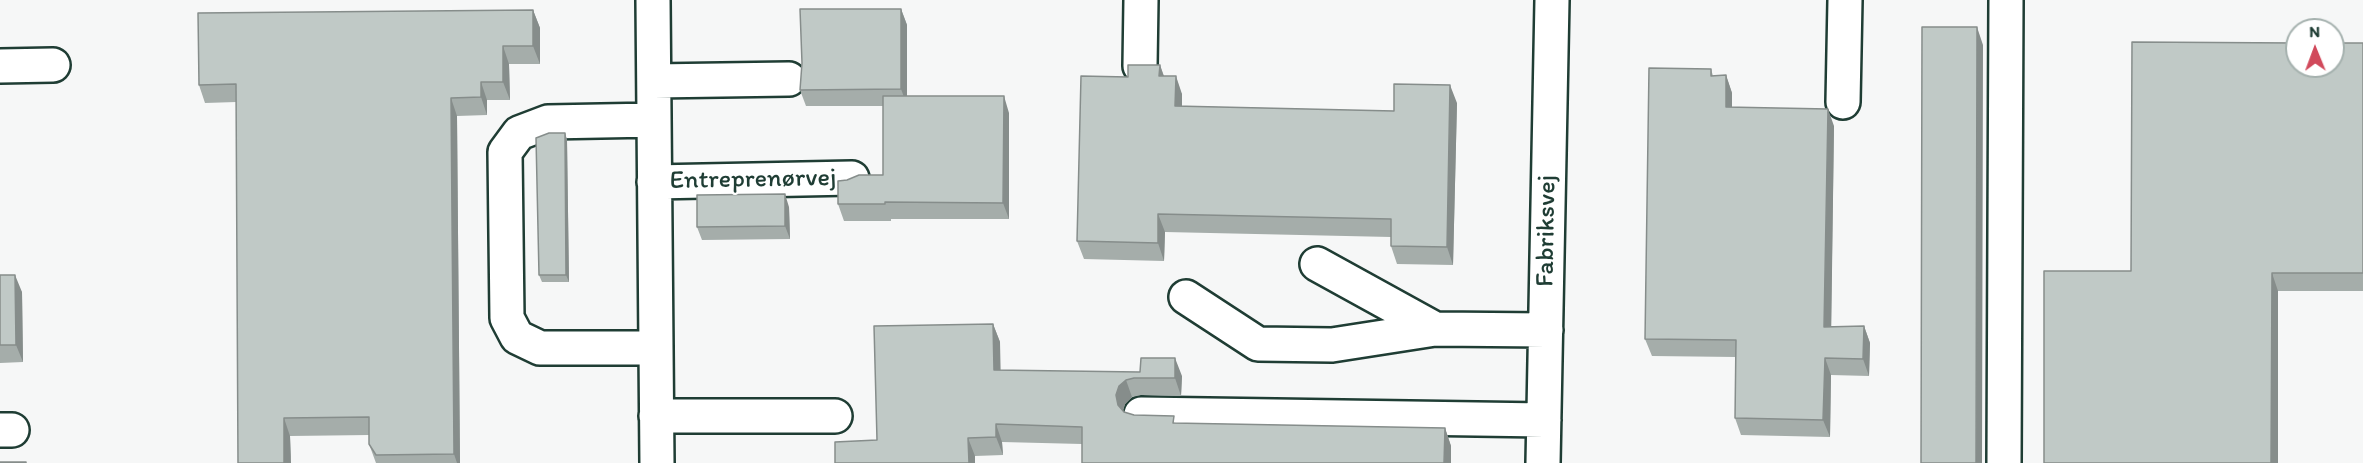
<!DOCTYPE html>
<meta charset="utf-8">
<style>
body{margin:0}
#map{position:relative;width:2363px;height:463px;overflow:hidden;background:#f6f7f7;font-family:Itim,sans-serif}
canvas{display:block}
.north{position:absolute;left:2285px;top:18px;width:60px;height:60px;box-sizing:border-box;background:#fff;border:2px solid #a5b1ae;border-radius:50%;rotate:359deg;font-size:16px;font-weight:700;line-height:24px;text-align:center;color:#1f3d34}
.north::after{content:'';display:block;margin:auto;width:21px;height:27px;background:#d1495b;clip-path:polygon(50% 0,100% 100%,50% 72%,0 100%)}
</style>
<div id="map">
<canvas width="2363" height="463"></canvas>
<div class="north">N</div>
</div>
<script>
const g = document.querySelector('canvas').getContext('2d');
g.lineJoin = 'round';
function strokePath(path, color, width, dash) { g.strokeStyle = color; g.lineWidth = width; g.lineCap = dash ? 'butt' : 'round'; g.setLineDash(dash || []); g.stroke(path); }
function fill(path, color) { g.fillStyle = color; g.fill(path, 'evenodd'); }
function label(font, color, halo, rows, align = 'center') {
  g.font = font + ' Itim,sans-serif'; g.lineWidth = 4.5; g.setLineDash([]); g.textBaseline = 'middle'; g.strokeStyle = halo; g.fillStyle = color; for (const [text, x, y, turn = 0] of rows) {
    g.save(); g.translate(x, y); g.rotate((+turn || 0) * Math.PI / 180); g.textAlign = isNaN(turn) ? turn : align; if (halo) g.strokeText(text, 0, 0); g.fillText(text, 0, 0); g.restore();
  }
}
const minor = new Path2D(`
 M653 0 657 463
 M0 66 53 65
 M1140 66 1141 0
 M654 81 789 79
 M1843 102 1845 0
 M654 120 548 122 519 133 505 152 507 318 517 337 540 348H656
 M654 182 852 178
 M1186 297 1258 344 1332 345 1435 329 1317 264
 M1435 329 1546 330
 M1141 414 1544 420
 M656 416H835
 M0 430H12
 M1543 463 1552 0
 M2004 463 2006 0`);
const wall = new Path2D(`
 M901 9 907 25V96L1009 113V219H891V221H844L838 204 847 180 883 175V106H806L800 90Z
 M533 10 540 28V64H509L510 100H487V115L457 116 460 463H376L369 444V435L290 436 291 463 236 102 205 103 199 85Z
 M2363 43V291H2278V463H2044Z
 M1160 65 1164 76 1182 94V106L1394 111 1457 103 1453 265 1397 264 1391 246V237L1165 232 1164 261 1084 259 1077 241 1128 77Z
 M1711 69 1713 76 1726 75 1732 93V107L1834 126 1831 326H1864L1870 343 1869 376 1831 375 1830 437 1741 435 1735 418 1736 357 1652 356 1645 339Z
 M565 133 567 140 569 282H542L539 275Z
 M789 207 790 239 702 240 697 227Z
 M0 275 22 292 23 362 0 363Z
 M993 324 1000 342V370L1182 376 1181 396 1141 395 1132 397 1125 404 1123 411 1124 412 1134 415 1176 423 1445 428 1451 446 1082 444 1002 442 1003 455 975 456 877 440Z`);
const shadedWall = new Path2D(`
 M901 9 907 25V105L901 89Z
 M533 10 540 28V64L533 46Z
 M1977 27 1983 45 1982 463H1976Z
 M503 46 509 64 510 100 503 82Z
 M1160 65 1166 83 1159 76Z
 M1726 75 1732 93V125L1726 107Z
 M1176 76 1182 94V124L1175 106Z
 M481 82 487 100V115L481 97Z
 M1450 85 1457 103 1453 265 1447 247Z
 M1004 96 1009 113V219L1003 203Z
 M451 98 457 116 460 463H457L454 454Z
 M1828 109 1834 126 1831 344 1824 327Z
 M565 133 567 140 569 282 566 275Z
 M785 194 789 207 790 239 785 226Z
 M1158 214 1165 232 1164 261 1158 243Z
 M2272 273 2278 291V463H2271Z
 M15 275 22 292 23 362 16 345Z
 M993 324 1000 342 1001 387 994 370Z
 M1864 326 1870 343 1869 376 1863 359Z
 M1175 358 1182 376 1181 396 1175 378Z
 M1825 358 1831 375 1830 437 1823 420Z
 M1126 380 1132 397 1125 404 1122 413 1118 405 1116 395 1119 386Z
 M284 418 290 436 291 463H284Z
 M996 424 1002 442 1003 455 996 437Z
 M1445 428 1451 446V463H1444Z
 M968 438 975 456V463H969Z`);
const building = new Path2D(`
 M800 9H901V89L800 90 802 63Z
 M533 10V46H503V82H481V97L451 98 454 454 376 455 369 444V417L284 418V463H238L236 84 199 85 198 13Z
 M1922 27H1977L1976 463H1921Z
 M2132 42 2297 43V66H2333V43H2363V273H2272L2271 463H2044V271H2131Z
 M1128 65H1160L1159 76H1176L1175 106 1394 111V84L1450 85 1447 247 1391 246V219L1158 214V243L1077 241 1081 76 1128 77Z
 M1649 68 1711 69V76L1726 75V107L1828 109 1824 327 1864 326 1863 359 1825 358 1823 420 1735 418 1736 340 1645 339Z
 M883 96H1004L1003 203 885 202V204H838V181L847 180 859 175H883Z
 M549 133H565L566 275H539L536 138Z
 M785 194V226L697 227V195Z
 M0 275H15L16 345H0Z
 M993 324 994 370 1140 372 1141 358H1175V378H1134L1126 380 1119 386 1116 395 1118 405 1124 412 1134 415 1174 416 1173 423 1445 428 1444 463H1082V427L996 424V437L968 438 969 463H835V442L877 440 874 326Z
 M0 462H26V463H0Z`);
const streetNames = [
 ["Entreprenørvej",753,180,-1],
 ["Fabriksvej",1547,231,-89]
];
strokePath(minor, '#1f3d34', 38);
strokePath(minor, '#fff', 33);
fill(wall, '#a5adaa');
fill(shadedWall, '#868d8b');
fill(building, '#c0c9c6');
strokePath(building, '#868d8b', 1.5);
label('26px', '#1f3d34', '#fff', streetNames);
</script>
